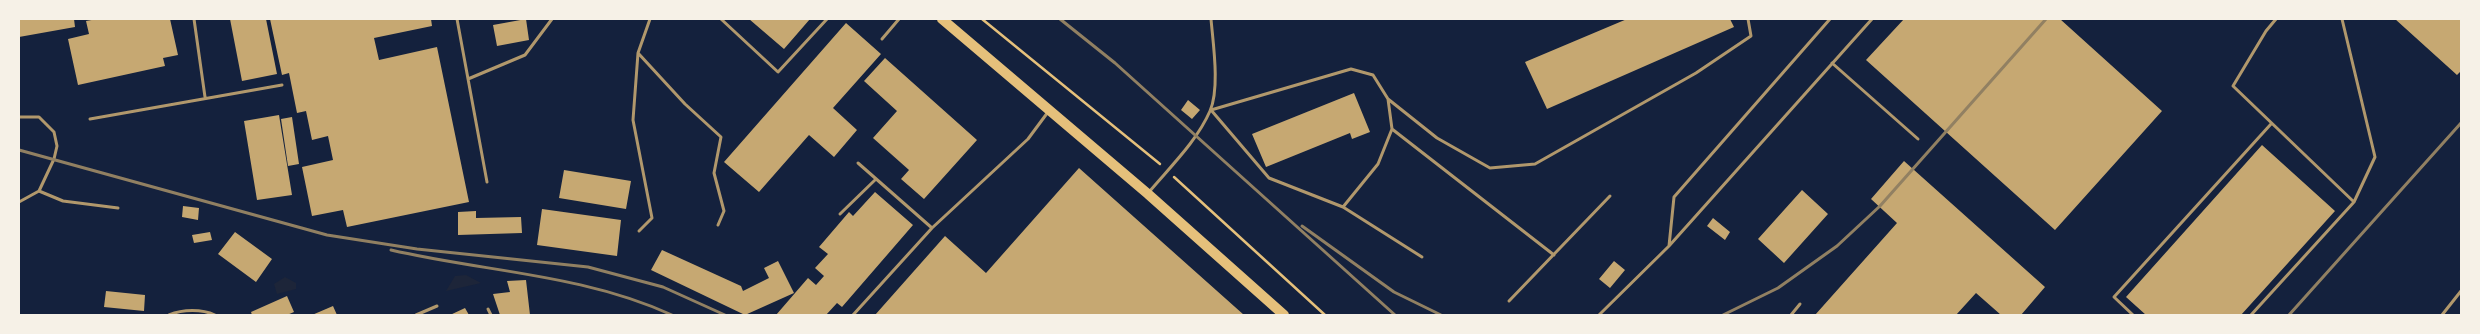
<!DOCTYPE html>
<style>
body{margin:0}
#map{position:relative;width:2480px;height:334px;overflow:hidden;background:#14213d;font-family:Overpass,sans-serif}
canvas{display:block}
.frame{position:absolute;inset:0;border:20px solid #f6f1e7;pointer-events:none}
</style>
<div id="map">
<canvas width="2480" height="334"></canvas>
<div class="frame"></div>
</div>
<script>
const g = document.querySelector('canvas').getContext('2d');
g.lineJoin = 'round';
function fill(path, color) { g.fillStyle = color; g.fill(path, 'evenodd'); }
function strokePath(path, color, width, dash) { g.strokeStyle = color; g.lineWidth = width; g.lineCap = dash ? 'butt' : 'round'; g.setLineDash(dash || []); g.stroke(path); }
const green = new Path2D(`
 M466 275 481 283 446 291 455 276Z
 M285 277 296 283V289L277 294 274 284Z`);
const building = new Path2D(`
 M19 19H74L75 27 19 37Z
 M97 19H170L178 55 163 58 165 66 78 85 68 39 89 34 86 21Z
 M230 19H266L277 74 242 81Z
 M270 19H431L432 26 374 38 379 60 437 47 469 202 347 227 343 210 312 216 302 167 333 160 328 136 312 140 306 111 297 113 289 73 282 75Z
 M526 19 529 40 497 46 493 25Z
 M749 19H810L784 49Z
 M1627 19H1730L1734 27 1547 109 1525 62Z
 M1904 19H2060L2162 111 2055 230 1866 60Z
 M2395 19H2461V71L2457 75Z
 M846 23 881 54 833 108 857 130 834 157 809 135 759 192 724 162Z
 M885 58 977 140 924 199 901 179 909 170 873 138 897 111 864 81Z
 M1354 93 1370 132 1352 139 1350 133 1266 167 1252 134Z
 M1188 100 1200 110 1192 119 1181 110Z
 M279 115 292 195 257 200 244 121Z
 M292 117 299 164 288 166 281 119Z
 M2262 145 2335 211 2241 315H2146L2126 297Z
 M1904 161 2045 287 2021 315H2001L1976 293 1956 315H1815L1897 223 1871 199Z
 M1079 168 1244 315H875L945 236 986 273Z
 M564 170 631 181 626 209 559 198Z
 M1802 190 1828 214 1784 263 1758 239Z
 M875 192 913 225 842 307 837 303 826 315H776L808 278 816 285 824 276 815 268 828 254 819 247 849 212 853 216Z
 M183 206 199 208 198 220 182 217Z
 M542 209 621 220 617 256 537 245Z
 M476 211V218L521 217 522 233 458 235V212Z
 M1713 218 1730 232 1725 240 1707 226Z
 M210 232 212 240 194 243 192 235Z
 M235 232 272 259 256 282 218 254Z
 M662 250 741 286 743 291 769 278 764 268 778 261 794 293 745 315 651 270Z
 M1614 261 1625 270 1610 288 1599 279Z
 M526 280 530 315H500L493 294 510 292 507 281Z
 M106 291 145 295 144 311 104 307Z
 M287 296 294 312 287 315H252L251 312Z
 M333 306 337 315H312Z
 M465 308 469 315H450Z`);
const path = new Path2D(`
 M982 19 1160 164
 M1174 177 1325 315`);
const service = new Path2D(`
 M194 19 205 97
 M457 19 487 182
 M721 19 778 72 827 19
 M2276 19 2266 31 2233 86 2354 202
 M882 39 899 19
 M638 53 685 104 721 137 714 173 724 211 718 225
 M1832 63 1918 139
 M468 79 525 55 552 19
 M1388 99 1437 138 1490 168 1535 164 1696 73 1751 36 1748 19
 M19 117H39L54 132 57 146 54 159 39 191 19 202
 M90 119 282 85
 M1392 129 1554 255
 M858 163 932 228
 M39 191 63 201 118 208
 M1149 192C1170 167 1197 141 1210 111 1220 88 1213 43 1211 19
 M1343 207 1378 164 1392 129 1388 99 1373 75 1351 69 1211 110 1269 178 1343 207 1422 257
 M840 214 876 179
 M639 231 652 218 633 120 638 53 650 19
 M1669 246 1872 19
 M1509 301 1610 196
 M488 309 491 315
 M169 315C183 309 202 309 215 315
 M416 315 437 306
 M853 315 932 228 1028 139 1048 112
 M1599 315 1669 246 1674 197 1830 19
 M1791 315 1800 304
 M2133 315 2114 297 2271 124
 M2251 315 2354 202 2375 157 2342 19
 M2442 315 2461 291`);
const primary = new Path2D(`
 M942 19 1148 194 1284 315`);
const rail = new Path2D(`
 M1060 19 1115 63 1395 315
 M19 150 327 235 417 249 588 267 663 287 725 315
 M1302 226 1394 292 1441 315
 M391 250C486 272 582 274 672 315
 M1723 315 1778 288 1837 246 1880 206 2046 19
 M2289 315 2461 123`);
fill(green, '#1d2539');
fill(building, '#c6a872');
strokePath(path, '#e5c07b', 2.5);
strokePath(service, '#b1986c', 3);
strokePath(primary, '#e5c07b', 10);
strokePath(rail, '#918062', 3);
</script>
